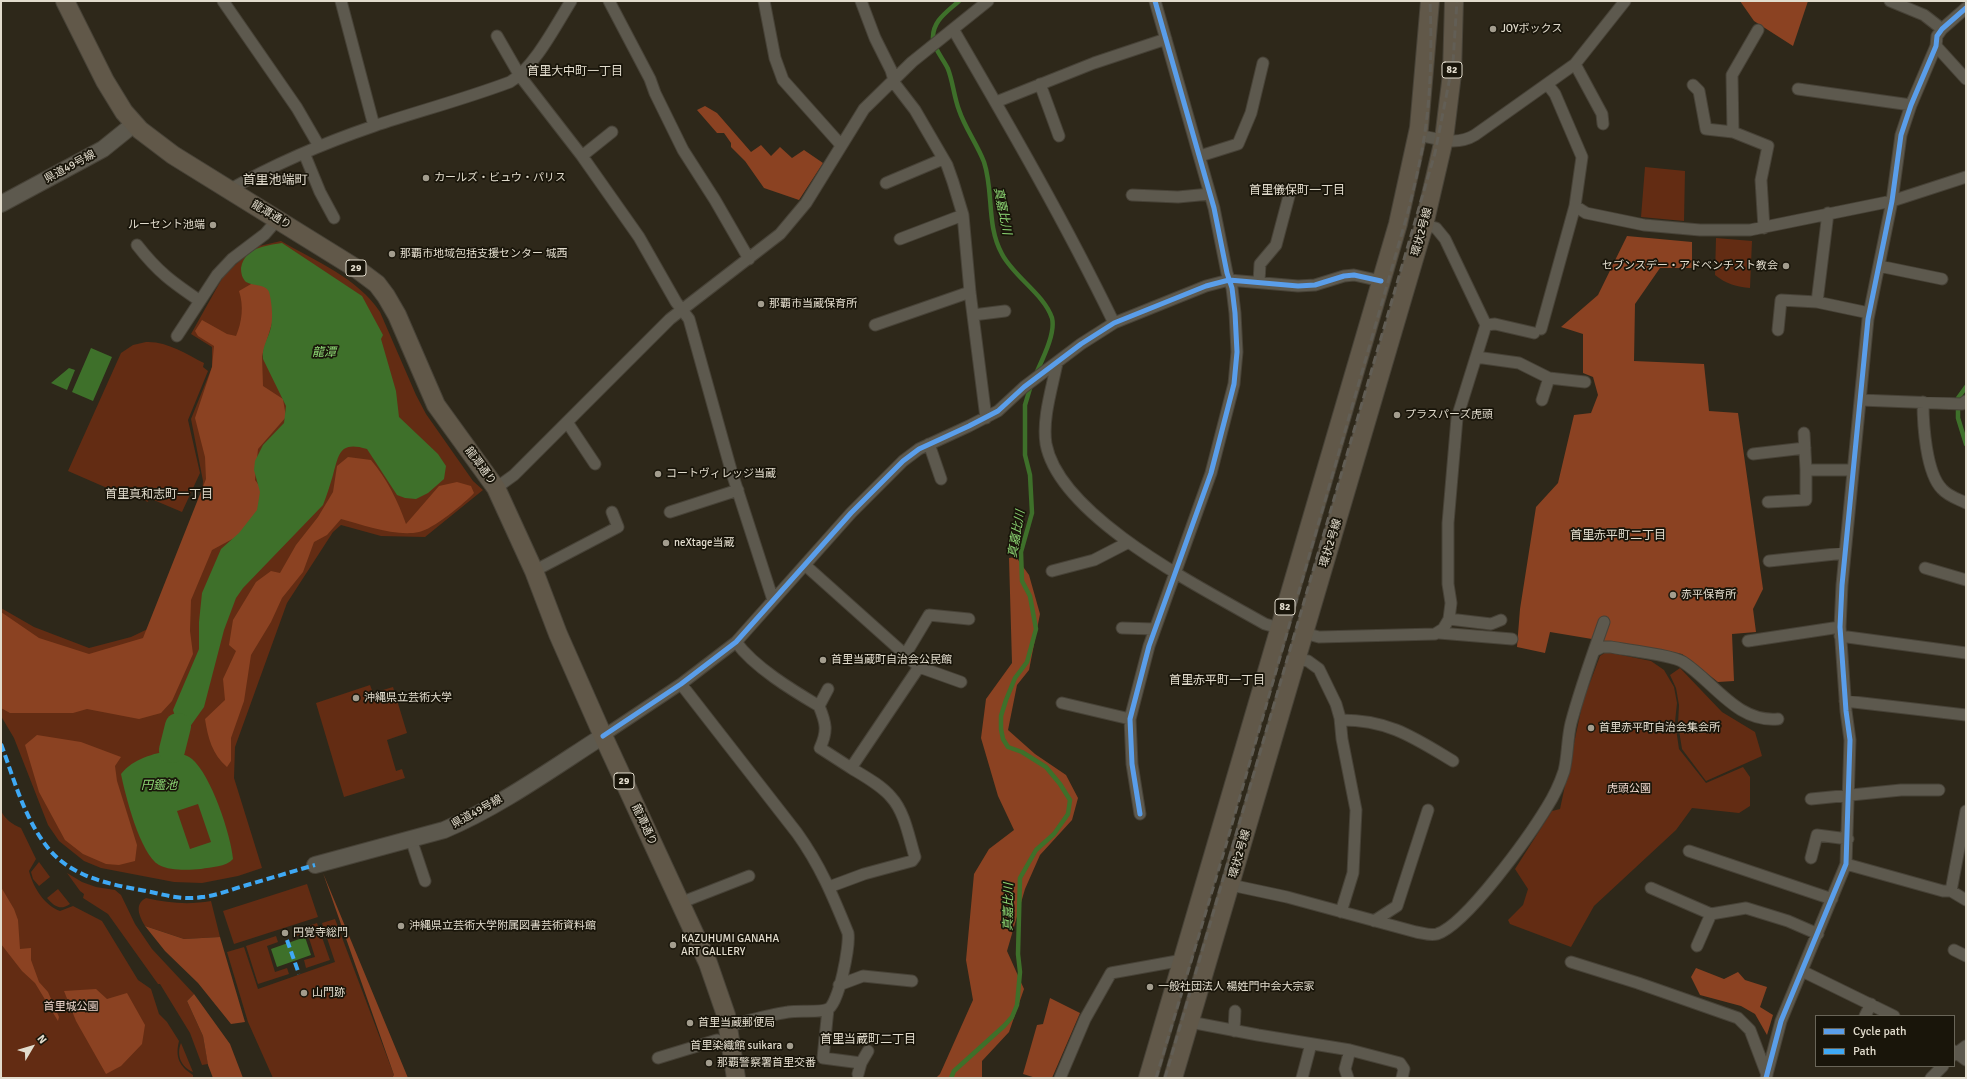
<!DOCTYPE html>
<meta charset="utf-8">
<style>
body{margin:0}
#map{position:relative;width:1967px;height:1079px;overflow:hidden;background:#2e281a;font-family:Signika,sans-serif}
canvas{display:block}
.frame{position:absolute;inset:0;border:2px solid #e2dccd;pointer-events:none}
.legend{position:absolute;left:1815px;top:1015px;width:140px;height:52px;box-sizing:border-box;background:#19150a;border:1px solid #696558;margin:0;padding:5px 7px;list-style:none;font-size:12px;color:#e2dccd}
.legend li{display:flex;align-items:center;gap:8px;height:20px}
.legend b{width:20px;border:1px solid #696558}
.north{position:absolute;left:12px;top:1027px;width:40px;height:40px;-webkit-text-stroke:3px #19150a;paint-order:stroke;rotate:52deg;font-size:11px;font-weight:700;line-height:16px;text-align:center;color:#e2dccd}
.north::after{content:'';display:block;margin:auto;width:14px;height:18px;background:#e2dccd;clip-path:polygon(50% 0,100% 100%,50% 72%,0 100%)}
</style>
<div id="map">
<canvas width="1967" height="1079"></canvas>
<div class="frame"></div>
<ul class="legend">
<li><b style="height:5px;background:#5a9eea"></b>Cycle path</li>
<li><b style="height:5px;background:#3fa9f5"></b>Path</li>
</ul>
<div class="north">N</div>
</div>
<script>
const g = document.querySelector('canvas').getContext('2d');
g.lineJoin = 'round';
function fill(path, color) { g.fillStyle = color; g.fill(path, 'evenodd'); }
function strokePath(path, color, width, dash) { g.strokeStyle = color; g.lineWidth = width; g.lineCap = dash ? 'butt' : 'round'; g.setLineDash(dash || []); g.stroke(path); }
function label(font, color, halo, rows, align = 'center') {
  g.font = font + ' Signika,"Noto Sans JP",sans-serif'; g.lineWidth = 3.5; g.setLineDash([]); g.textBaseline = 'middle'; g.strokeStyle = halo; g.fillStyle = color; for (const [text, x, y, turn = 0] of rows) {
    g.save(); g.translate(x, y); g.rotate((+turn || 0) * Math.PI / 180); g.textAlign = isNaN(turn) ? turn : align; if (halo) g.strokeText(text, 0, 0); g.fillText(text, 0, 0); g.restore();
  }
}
const green = new Path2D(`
 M1645 167 1685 171 1684 221 1641 217Z
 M1716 238 1752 241 1750 288C1737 287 1726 284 1715 275Z
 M281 241C315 261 358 278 380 312L416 395 426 414 473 481 483 490 425 537 381 536 341 525 333 532 287 603 235 747 234 778 262 868 238 876 202 883 174 882 101 868 84 861 59 841 48 825 14 738 1 716V608L34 627 89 648 131 637 154 626 202 498 203 481 191 419 212 367V347L191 334 224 275 255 247Z
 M146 342C167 341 186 354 204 363L203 367 208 371 188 420 200 473 182 512 149 498 148 502 131 495 130 498 68 471 121 353 133 345Z
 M1606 652 1651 661 1664 670 1674 687 1677 703 1675 722 1679 749 1706 783 1743 767 1750 777V806L1739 813 1692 808 1676 830 1594 906 1571 947 1510 924 1508 920 1523 905 1528 889 1515 869 1552 811 1560 809 1583 701 1600 656Z
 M1680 668 1722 712 1755 732 1762 756 1706 781 1682 749 1678 724 1679 705 1676 688 1670 675Z
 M370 685 373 693 393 687 407 733 387 740 396 771 402 769 405 778 344 797 316 703Z
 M1 811C6 820 12 824 21 828L36 859 29 871C33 887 44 905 60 911L73 906 102 921 138 980 151 989 159 1014 167 1022 179 1041C175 1057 179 1066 193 1075V1078H1Z
 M39 862 50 877 39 886 33 879 31 872Z
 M67 873 82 882 96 887 115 890 121 895 135 924 152 949 194 994 187 1001 203 1036 208 1064 202 1065 190 1033 160 984H158L108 914 83 898 84 894 80 891Z
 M307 884 318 917 234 944 223 911Z
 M58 889 70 904C60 911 54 906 47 898Z
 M146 898C169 903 188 905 211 901L220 937 184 939 145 926C139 916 134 904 146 898Z
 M335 919 394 1075 392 1078H273L248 1022 227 952 244 947 258 989 335 962 322 923Z
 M317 923 330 960 306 968 304 960 315 957 307 932 297 936 295 931Z
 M276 936 278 942 267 946 275 972 287 968 289 974 258 984 246 946Z
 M181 1043 193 1072C181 1067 176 1055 181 1043Z`);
const forest = new Path2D(`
 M1740 1H1808L1793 46 1754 21Z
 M705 106 717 113 751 152 761 145 771 156 780 147 792 158 804 150 823 163 799 200 764 188 745 161 731 147V143L724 133H717L697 110Z
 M1627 236 1692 242V268H1660L1635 304 1634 361 1704 364 1709 411 1738 413 1763 589 1753 609 1756 632 1732 634 1734 681 1718 682 1682 654 1550 632 1545 653 1517 647 1520 609 1536 507 1558 483 1574 415 1591 413 1598 395 1593 377 1583 373V334L1561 327 1598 295Z
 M258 280 274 292 276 310 262 356 263 386 283 399 286 417 258 449 255 480 264 492V504L238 536 212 550 191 600 190 631 193 654 172 701 161 713 139 719 87 709 73 713H10L1 708V612L39 638 89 654 143 638 206 479 205 457 195 418 212 367 214 346 198 336 195 331 202 320 227 334 236 336C242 322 244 306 239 291Z
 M348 457 371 460C387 479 398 501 406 524L439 486 457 482 471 486 474 493C466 502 432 530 419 532 397 537 363 525 341 519L327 535 314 542 303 572 282 598 271 622 251 655 244 701 231 738V761L227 767C212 754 208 738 205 719L225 700 223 679 236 651 229 645 233 620 256 582 271 571 280 573 296 545 318 517 333 492 337 466Z
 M1016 557 1029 575 1040 614 1029 670 1017 685 1008 730 1035 754 1066 775 1078 798 1072 820 1040 855 1025 889 1007 951 1024 989 1009 1032 982 1061V1078H936L940 1074 973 1000 966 960 974 874 989 849 1014 830 998 796 981 738 986 699 1012 663 1009 558Z
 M37 735 81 742 121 757 115 766 117 781 137 845 135 861 119 865 106 864 83 854 65 840 39 792 25 745Z
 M323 873 408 1078H409H392L394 1075Z
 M1 887 14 909 18 920 20 949 31 948V960L39 982 48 992 59 1017 58 1021 35 983 22 971 1 944Z
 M145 926 184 939 220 937 245 1022 231 1024 198 983 165 951Z
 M1696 968 1724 979 1738 972 1745 980 1767 987 1760 1007 1773 1015 1767 1035 1755 1014 1741 1006 1700 995 1691 977Z
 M96 989 107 999 127 993 145 1025 142 1044 121 1066 106 1074 76 1021 64 991Z
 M194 994 230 1044 243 1078H213L208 1065 203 1036 187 1001Z
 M1050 998 1080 1013 1052 1078H1036L1023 1074 1037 1025 1043 1024Z`);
const water = new Path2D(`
 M282 243 362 296 383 335 381 339 396 391 399 417 438 454 446 466 444 479 428 493 416 499 405 498 397 495 367 449C340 441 339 453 333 475 330 485 327 495 323 505L243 588 236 598 224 630 204 707 189 728 184 729 178 726 173 710 199 649V622L202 593 221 549 239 533 257 510 260 492 254 470 255 461 263 445 284 423 286 406 263 359C261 348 269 337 271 327 273 318 272 306 270 296 269 283 255 287 246 282 242 278 241 273 241 268 245 247 265 246 282 243Z
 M91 348 112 357 93 401 72 392Z
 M69 368 75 370 67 390 51 383Z
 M172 750C179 753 187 755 192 759 211 775 231 835 233 859 226 867 211 867 201 869 189 870 170 871 159 865 140 854 125 794 121 774 134 758 153 754 172 750ZM198 804 211 842 190 849 177 811Z
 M305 937 311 955 277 967 271 949Z`);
const stream = new Path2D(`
 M959 1C947 12 932 21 933 39 934 49 944 60 948 69 953 82 954 97 959 110 965 128 977 144 984 162 994 192 986 225 1002 254 1014 277 1044 294 1052 318 1056 334 1041 362 1035 376
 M1966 387 1958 398V418L1966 444
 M951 1078 954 1071 1004 1026 1012 1017 1017 1005 1020 972 1018 954 1020 878 1036 850 1054 834 1068 814 1070 800 1060 784 1046 767 1022 752 1008 747 1003 739 1001 729V716L1006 700 1015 678 1027 662 1036 629 1030 596 1022 581 1021 552 1032 513 1030 475 1025 455V405L1031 385`);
const river = new Path2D(`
 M172 750 178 726`);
const street = new Path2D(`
 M223 1 297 108 319 146
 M341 1 374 126
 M609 1 650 79 655 93 683 150 715 200 749 259
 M764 1 775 58 783 80 841 145
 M861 1 875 38 891 70 895 84 915 110 947 165 953 182 963 215 970 292 986 418
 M1890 1 1924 15 1942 29
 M953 29C1009 125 1065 222 1114 323
 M497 36 520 76 582 156 639 237 676 302 689 319 731 470 773 600
 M1936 46 1966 79
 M1575 64 1602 114 1603 124
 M1040 84 1059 136
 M1693 85 1699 91 1706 129 1733 132 1768 146 1761 180 1764 228
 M1798 89 1911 105
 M996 102 1094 63 1166 39
 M1733 132 1732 75 1758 30
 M1418 135C1438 139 1457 146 1475 135L1575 64 1625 1
 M304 153 320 192 334 218
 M582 156 612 132
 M1200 156 1238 144 1251 113 1263 63
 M886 183 943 159
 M229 190C275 164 324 143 374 126 419 111 465 99 510 82 534 68 556 25 571 1
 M1132 195 1178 197 1210 194
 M1575 206 1586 213 1644 225 1700 230H1750L1892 201 1966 177
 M900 239 963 215
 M137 245C158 272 172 282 200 301
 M1879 266 1942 279
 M1259 282 1260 264 1276 245 1289 196
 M1817 302 1828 213
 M973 315 1005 311
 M875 325 970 292
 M1486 325 1495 324 1534 333
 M1541 329 1575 206 1582 157 1555 94 1548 85
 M1778 330 1781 300 1817 302 1869 313
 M177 336 217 275 232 259 265 234 278 219
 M1476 357 1519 363 1549 378 1585 382
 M1057 363C1052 388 1042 419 1046 444 1060 518 1204 589 1265 624L1279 628
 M1542 400 1549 378
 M1860 400 1962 404 1966 401
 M1923 402C1923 424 1926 473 1942 489 1948 496 1958 499 1966 503
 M567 422 595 464
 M1804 433 1806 470
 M929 444 941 479
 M1753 454 1805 448
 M496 488 514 475 670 319 780 234 806 203 864 109 912 62 988 1
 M1768 502 1806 500V470H1853
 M670 512 738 490
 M1769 561 1845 553
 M1925 568 1966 580
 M534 571 618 527 612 512
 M1052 571 1094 560 1127 543
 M1449 619 1491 624 1501 620
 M1122 628 1155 629
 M1304 633 1319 637 1435 634 1443 629 1449 619 1451 603 1448 584V523L1457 418 1486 325 1445 239 1436 228 1424 225
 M1439 633 1512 639
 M1840 636 1966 653
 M1748 641 1840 627
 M736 642C754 667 792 690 819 706 826 723 828 731 820 748L851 768 919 667 805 565
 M1594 651 1602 647H1611C1626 650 1672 655 1683 662 1714 682 1737 723 1778 719
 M905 655 929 615 969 619
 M1297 659 1308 661 1319 669 1336 704 1340 718 1342 739 1356 810 1353 873 1341 912
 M919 667 961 682
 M681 684 797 833C820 865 833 896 848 933 850 945 839 1004 828 1009 820 1013 799 1010 788 1012 768 1015 748 1021 728 1026
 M1845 701 1966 715
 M1062 703 1130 719
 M819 706 828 689
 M1341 720C1389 720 1413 737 1453 761
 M603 736 681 684 736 642 851 513 903 461 919 449 969 426 998 411 1024 387 1081 344 1114 323 1206 286 1229 280 1298 286 1315 285 1344 276 1354 275 1381 281
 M1811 799 1901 790H1939
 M1140 814 1132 764 1130 719 1149 646 1211 473 1234 384 1237 352 1235 313 1232 288 1227 273 1214 208 1155 1
 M411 839 425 881
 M1689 851 1832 899
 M1811 858 1817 835 1848 839
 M1846 864 1943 891H1951L1966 900
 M1231 885 1287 897 1416 932C1423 933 1430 936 1437 934 1466 925 1530 835 1547 807 1554 796 1560 783 1564 771 1568 755 1567 739 1571 723 1580 689 1592 656 1604 622
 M829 887 864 874 912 861 915 857C909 838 905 812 891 797 881 785 864 776 851 768
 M1651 888 1711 914 1746 908 1788 921 1818 934
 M1951 891 1966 811
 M680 903 749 876
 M1374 921 1397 906 1428 810
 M1697 946 1711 914
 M1954 950 1966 956
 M1571 962 1638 983 1738 1018 1750 1030 1767 1075
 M1802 971 1894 1016
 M839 985 863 976 912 981
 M828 1009 823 1058 861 1063 858 1074
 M1865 1016 1871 1004
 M1190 1022 1258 1035 1350 1050 1400 1063 1404 1069 1402 1078
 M1234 1031 1235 1011
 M1954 1051 1966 1060
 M1954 1055 1966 1046
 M658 1058 717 1040
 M861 1063 868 1051
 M1060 1078 1085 1019 1111 973 1183 960
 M1302 1078 1311 1044
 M1348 1078 1345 1069 1350 1050
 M1766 1078 1781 1021 1846 864 1850 740 1846 711 1840 627 1842 585 1868 319 1892 201 1901 135 1911 105 1936 46 1937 36 1942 29 1966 8
 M1931 1078 1943 1066`);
const secondary = new Path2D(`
 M1 204 103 149 134 124
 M315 865 444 830C499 807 553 768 603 736`);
const primary = new Path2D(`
 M65 1 105 81 124 112 140 130 173 155 357 269 377 284 386 296 397 315 436 405 496 488 534 571 558 634 599 727 708 963 726 1015 736 1078
 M1148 1078 1398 224 1419 128 1430 1
 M1173 1078 1424 225 1444 139 1452 74 1454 1`);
const rail = new Path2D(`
 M1156 1078 1226 845 1408 212C1413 191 1418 171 1422 150 1431 101 1432 51 1430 1
 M1165 1078 1435 153 1453 62 1457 1`);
const quiet = new Path2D(`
 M1 744C14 779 24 818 48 848 73 879 114 885 151 892 168 896 185 900 202 897 215 896 227 891 240 887 265 880 290 872 315 865
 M287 940 299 974`);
const cycleway = new Path2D(`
 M603 736 681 684 736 642 851 513 903 461 919 449 969 426 998 411 1024 387 1081 344 1114 323 1206 286 1229 280 1298 286 1315 285 1344 276 1354 275 1381 281
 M1140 814 1132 764 1130 719 1149 646 1211 473 1234 384 1237 352 1235 313 1232 288 1227 273 1214 208 1155 1
 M1766 1078 1781 1021 1846 864 1850 740 1846 711 1840 627 1842 585 1868 319 1892 201 1901 135 1911 105 1936 46 1937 36 1942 29 1966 8`);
const markers = [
 [1493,29,4,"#a39d8e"],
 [426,178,4,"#a39d8e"],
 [213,225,4,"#a39d8e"],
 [392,254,4,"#a39d8e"],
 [1786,266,4,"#a39d8e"],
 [761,304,4,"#a39d8e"],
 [1397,415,4,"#a39d8e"],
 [658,474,4,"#a39d8e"],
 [666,543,4,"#a39d8e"],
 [1673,595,4,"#a39d8e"],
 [823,660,4,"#a39d8e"],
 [356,698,4,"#a39d8e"],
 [1591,728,4,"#a39d8e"],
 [401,926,4,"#a39d8e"],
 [285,933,4,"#a39d8e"],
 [673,945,4,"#a39d8e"],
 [1150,987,4,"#a39d8e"],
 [304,993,4,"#a39d8e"],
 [690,1023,4,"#a39d8e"],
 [790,1046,4,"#a39d8e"],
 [709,1063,4,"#a39d8e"]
];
const shields = [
 [1452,70,20],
 [356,268,20],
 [1285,607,20],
 [624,781,20]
];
const shieldNames = [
 ["82",1452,70],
 ["29",356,268],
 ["82",1285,607],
 ["29",624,781]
];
const poiNames = [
 ["JOYボックス",1501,29],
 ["カールズ・ビュウ・パリス",434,178],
 ["ルーセント池端",205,225,"right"],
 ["那覇市地域包括支援センター 城西",400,254],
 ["セブンスデー・アドベンチスト教会",1778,266,"right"],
 ["那覇市当蔵保育所",769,304],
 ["プラスパーズ虎頭",1405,415],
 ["コートヴィレッジ当蔵",666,474],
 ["neXtage当蔵",674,543],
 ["赤平保育所",1681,595],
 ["首里当蔵町自治会公民館",831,660],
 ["沖縄県立芸術大学",364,698],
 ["首里赤平町自治会集会所",1599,728],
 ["沖縄県立芸術大学附属図書芸術資料館",409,926],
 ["円覚寺総門",293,933],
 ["KAZUHUMI GANAHA",681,939],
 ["ART GALLERY",681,952],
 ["一般社団法人 楊姓門中会大宗家",1158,987],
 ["山門跡",312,993],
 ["首里当蔵郵便局",698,1023],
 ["首里染織館 suikara",782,1046,"right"],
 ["那覇警察署首里交番",717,1063]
];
const streetNames = [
 ["県道49号線",70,167,-28],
 ["龍潭通り",271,215,31],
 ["環状2号線",1422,232,-75],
 ["龍潭通り",480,466,54],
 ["環状2号線",1331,543,-73],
 ["県道49号線",477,812,-29],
 ["龍潭通り",644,825,65],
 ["環状2号線",1240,854,-74]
];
const parkNames = [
 ["虎頭公園",1629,789],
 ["首里城公園",71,1007]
];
const neighbourhoodNames = [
 ["首里大中町一丁目",575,72],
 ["首里儀保町一丁目",1297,191],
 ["首里真和志町一丁目",159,495],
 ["首里赤平町二丁目",1618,536],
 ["首里赤平町一丁目",1217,681],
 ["首里当蔵町二丁目",868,1040]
];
const waterNames = [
 ["真嘉比川",1002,211,79],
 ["龍潭",324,353],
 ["真嘉比川",1017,534,-80],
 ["円鑑池",159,786],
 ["真嘉比川",1009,907,-89]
];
const quarterNames = [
 ["首里池端町",275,181]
];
fill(green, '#632c13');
fill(forest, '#8b4222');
fill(water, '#3e702a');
strokePath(stream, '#3e702a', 4.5);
strokePath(river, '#3e702a', 26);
strokePath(street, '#474237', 13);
strokePath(secondary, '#474237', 18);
strokePath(primary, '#474237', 20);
strokePath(street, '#5d594e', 11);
strokePath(secondary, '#5d594e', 16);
strokePath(primary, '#615849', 18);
strokePath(rail, '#625e55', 3, [8, 4]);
strokePath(quiet, '#3fa9f5', 4, [8, 4]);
strokePath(cycleway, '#5a9eea', 5);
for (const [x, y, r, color] of markers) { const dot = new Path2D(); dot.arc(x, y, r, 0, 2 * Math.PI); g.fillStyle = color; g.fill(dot); strokePath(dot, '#19150a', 1.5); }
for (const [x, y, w] of shields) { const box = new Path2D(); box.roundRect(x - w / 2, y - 8, w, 16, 3); g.fillStyle = '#19150a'; g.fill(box); strokePath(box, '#e2dccd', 1); }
label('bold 10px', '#e2dccd', null, shieldNames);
label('11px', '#e2dccd', '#19150a', poiNames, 'left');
label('11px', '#e2dccd', '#19150a', streetNames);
label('11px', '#efd7cd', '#19150a', parkNames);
label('12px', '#e2dccd', '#19150a', neighbourhoodNames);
label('italic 12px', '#8dd874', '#19150a', waterNames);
label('13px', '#e2dccd', '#19150a', quarterNames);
</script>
